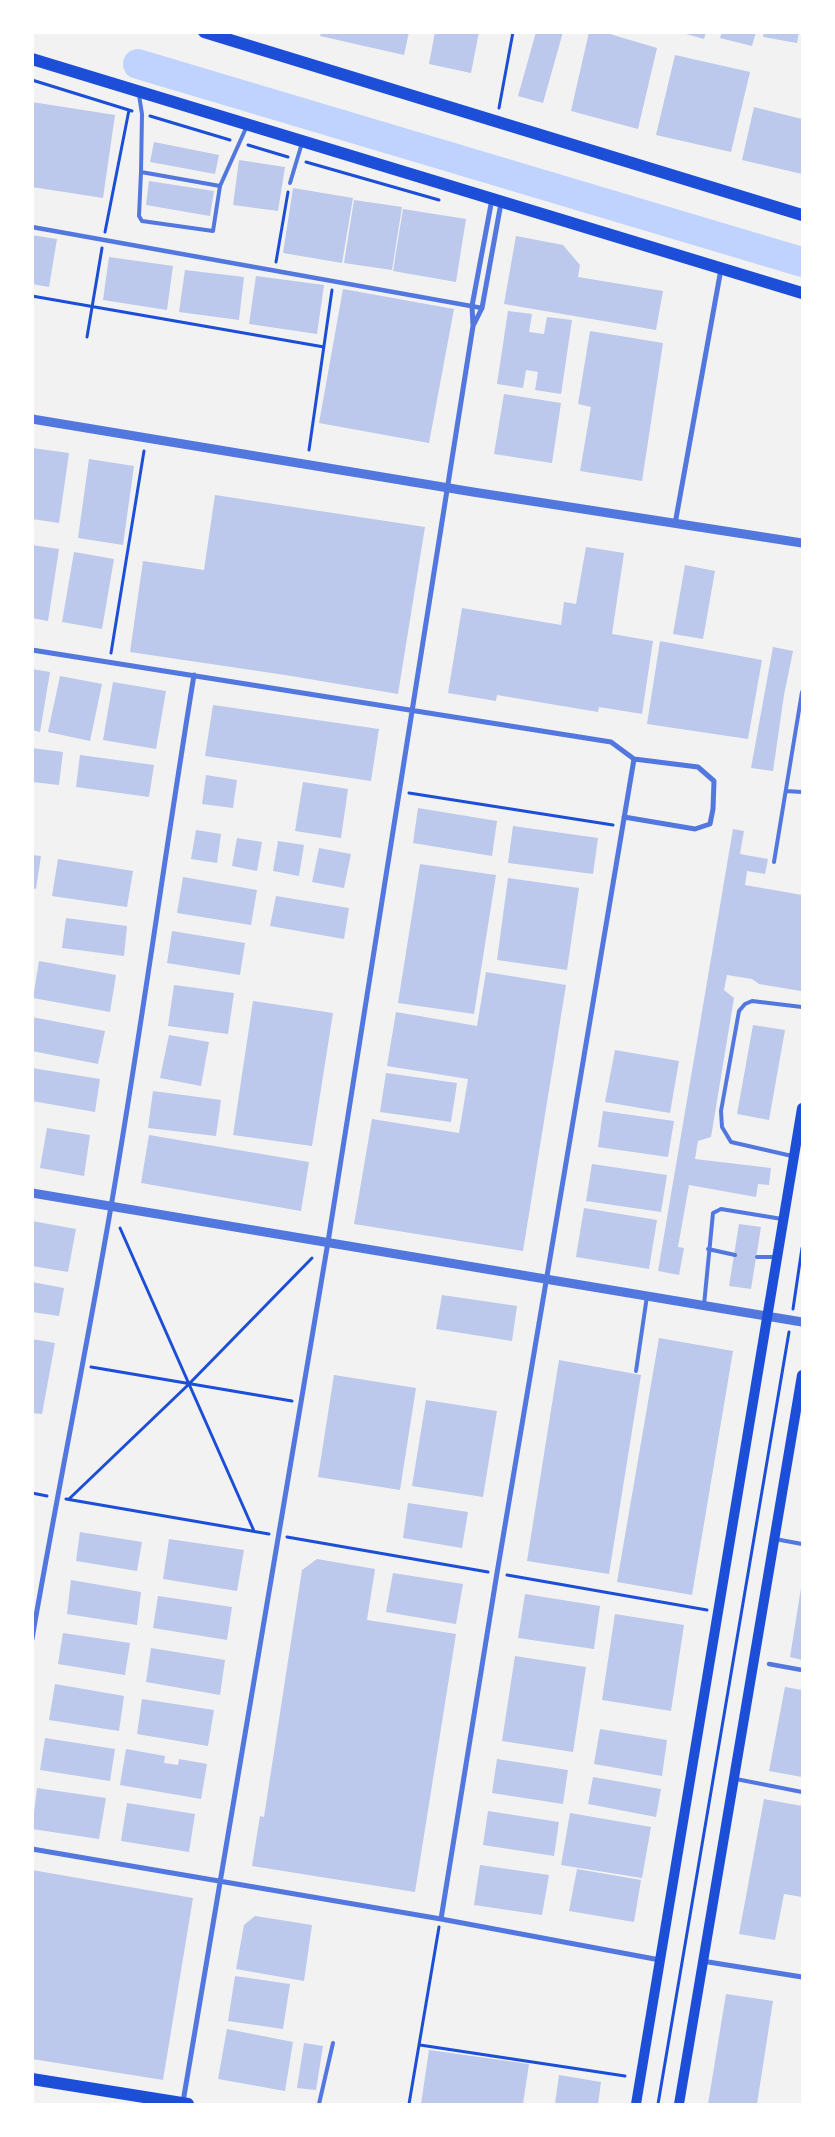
<!DOCTYPE html>
<style>
body{margin:0}
#map{position:relative;width:835px;height:2137px;overflow:hidden;background:#f2f2f2;font-family:Overpass,sans-serif}
canvas{display:block}
.frame{position:absolute;inset:0;border:34px solid #fff;pointer-events:none}
</style>
<div id="map">
<canvas width="835" height="2137"></canvas>
<div class="frame"></div>
</div>
<script>
const g = document.querySelector('canvas').getContext('2d');
g.lineJoin = 'round';
function strokePath(path, color, width, dash) { g.strokeStyle = color; g.lineWidth = width; g.lineCap = dash ? 'butt' : 'round'; g.setLineDash(dash || []); g.stroke(path); }
function fill(path, color) { g.fillStyle = color; g.fill(path, 'evenodd'); }
const river = new Path2D(`
 M138 64 802 262`);
const building = new Path2D(`
 M321 32H409L404 55 320 36Z
 M435 32H479L471 73 429 64Z
 M536 32H563L543 103 518 96Z
 M589 32H603L657 48 638 129 571 111Z
 M679 32H706L704 39Z
 M722 32H756L752 46 720 38Z
 M764 32H799L797 43 763 37Z
 M675 55 750 72 731 152 656 135Z
 M32 102 115 115 103 198 32 187Z
 M754 107 802 119V174L742 160Z
 M154 142 219 155 215 174 150 162Z
 M239 160 285 167 278 211 233 205Z
 M149 181 214 191 210 216 146 205Z
 M293 188 353 198 342 263 283 253Z
 M354 200 402 207 392 270 344 263Z
 M403 209 466 219 456 282 393 271Z
 M32 235 57 239 49 287 32 284Z
 M516 236 563 245 580 265 578 277 663 291 656 330 504 304Z
 M109 257 173 266 167 310 103 300Z
 M185 270 244 277 239 320 179 312Z
 M256 276 324 285 317 334 249 324Z
 M343 289 454 309 429 443 319 423Z
 M508 311 532 314 529 332 544 334 547 317 572 320 561 394 535 390 538 372 526 370 523 388 497 384Z
 M590 331 663 343 642 481 580 471 591 407 578 404Z
 M504 394 561 403 552 463 494 454Z
 M32 448 69 453 59 523 32 519Z
 M89 459 134 466 123 545 78 538Z
 M215 495 425 527 398 694 285 675 130 652 143 561 204 570Z
 M32 545 59 549 48 621 32 618Z
 M586 547 624 553 612 634 653 641 642 714 599 707 598 712 497 695 496 701 448 693 462 608 561 625 564 602 576 604Z
 M74 552 114 559 102 629 62 622Z
 M685 565 715 571 703 639 673 634Z
 M660 641 762 660 748 739 647 724Z
 M773 647 793 651 784 695 773 771 751 768Z
 M32 669 50 672 40 732 32 730Z
 M60 676 102 684 90 741 48 732Z
 M113 682 166 691 156 749 103 740Z
 M213 705 379 729 371 781 205 756Z
 M32 748 63 752 59 785 32 782Z
 M80 755 154 765 149 797 76 787Z
 M206 775 237 780 233 808 202 804Z
 M303 782 348 789 341 838 295 831Z
 M418 808 497 821 492 856 413 843Z
 M513 826 598 838 593 874 508 863Z
 M733 829 744 831 740 854 768 859 765 874 747 871 745 885 802 895V983L801 991 759 984 752 979 727 975 724 990 734 998 711 1137 698 1141 695 1159 771 1168 769 1185 758 1184 756 1197 689 1185 678 1247 684 1248 679 1275 658 1271Z
 M196 830 221 834 217 863 191 859Z
 M237 838 262 842 257 871 232 866Z
 M278 841 304 845 299 876 273 871Z
 M319 848 351 854 344 888 312 882Z
 M32 855 41 856 36 889 32 888Z
 M58 859 133 871 127 907 52 896Z
 M420 864 496 875 474 1014 398 1003Z
 M183 877 257 890 251 925 177 913Z
 M508 878 579 888 567 970 497 960Z
 M276 896 349 908 344 939 270 926Z
 M66 918 127 926 124 956 62 948Z
 M172 931 245 943 240 975 167 963Z
 M39 961 116 975 110 1012 33 998Z
 M486 972 566 985 523 1251 354 1224 372 1119 459 1133 468 1079 387 1066 396 1012 477 1026Z
 M174 985 234 993 228 1034 168 1026Z
 M253 1001 333 1013 312 1146 233 1135Z
 M32 1017 105 1031 98 1064 32 1051Z
 M753 1025 785 1030 769 1120 737 1114Z
 M169 1035 209 1042 201 1086 160 1078Z
 M615 1050 679 1061 670 1113 605 1102Z
 M32 1068 100 1079 95 1112 32 1101Z
 M386 1073 457 1083 451 1122 380 1112Z
 M153 1091 221 1100 216 1136 148 1128Z
 M603 1111 674 1121 668 1157 598 1147Z
 M47 1128 90 1135 84 1176 40 1168Z
 M149 1135 309 1162 301 1211 141 1183Z
 M592 1164 667 1175 661 1212 586 1201Z
 M584 1208 657 1220 649 1269 576 1257Z
 M32 1221 76 1229 68 1272 32 1266Z
 M739 1224 761 1227 751 1289 729 1286Z
 M32 1282 64 1288 59 1316 32 1312Z
 M442 1295 517 1306 512 1341 436 1329Z
 M659 1338 733 1351 692 1595 617 1582Z
 M32 1339 55 1343 42 1414 32 1413Z
 M559 1360 641 1375 609 1574 527 1561Z
 M334 1375 416 1388 400 1490 318 1477Z
 M426 1400 497 1411 483 1497 412 1486Z
 M408 1503 468 1512 462 1548 403 1538Z
 M80 1532 142 1542 137 1571 76 1561Z
 M169 1539 244 1550 237 1591 163 1579Z
 M317 1559 375 1569 367 1620 456 1634 415 1892 252 1866 260 1816 264 1817 302 1570Z
 M393 1573 463 1584 456 1624 386 1612Z
 M71 1580 141 1592 137 1625 67 1614Z
 M801 1588H802V1660L790 1657Z
 M525 1594 600 1606 594 1649 518 1638Z
 M158 1596 232 1607 227 1640 153 1628Z
 M615 1614 684 1625 671 1711 602 1700Z
 M63 1633 130 1643 125 1675 58 1664Z
 M151 1648 225 1660 220 1695 146 1682Z
 M515 1656 586 1667 573 1752 502 1741Z
 M55 1684 124 1696 119 1731 49 1720Z
 M785 1687 802 1690V1777L769 1771Z
 M142 1699 214 1710 208 1746 137 1734Z
 M600 1729 667 1740 662 1776 594 1764Z
 M45 1738 115 1749 110 1781 40 1770Z
 M126 1749 165 1756 164 1763 178 1765 179 1759 207 1764 201 1799 120 1785Z
 M497 1759 568 1770 563 1804 492 1793Z
 M593 1777 661 1789 656 1817 588 1804Z
 M37 1788 106 1798 99 1839 32 1829Z
 M764 1799 802 1806V1897L784 1894 775 1940 739 1934Z
 M127 1803 195 1814 189 1852 121 1841Z
 M488 1811 559 1822 554 1856 483 1845Z
 M570 1813 651 1827 642 1878 561 1865Z
 M480 1865 549 1875 542 1915 474 1905Z
 M577 1869 641 1880 634 1922 569 1911Z
 M32 1870 193 1898 163 2080 32 2059Z
 M255 1916 312 1925 304 1981 236 1969 244 1925Z
 M235 1976 290 1984 283 2029 228 2021Z
 M726 1994 773 2001 757 2104H708Z
 M227 2029 293 2042 285 2091 218 2079Z
 M304 2043 323 2046 316 2090 297 2088Z
 M429 2050 529 2064 523 2104H421Z
 M559 2075 601 2082 598 2104H555Z`);
const path = new Path2D(`
 M32 80 132 111
 M499 108 513 32
 M150 116 230 140
 M248 145 288 157
 M306 162 439 200
 M105 232 129 110
 M276 262 288 192
 M32 296 324 347
 M87 337 102 248
 M309 450 332 290
 M111 653 144 451
 M409 793 613 825
 M120 1228 254 1531
 M793 1309 802 1248
 M91 1367 292 1401
 M32 1493 47 1496
 M66 1499 269 1534
 M69 1499 188 1385 312 1258
 M287 1537 488 1572
 M507 1575 707 1610
 M420 2045 625 2076
 M409 2104 439 1927
 M658 2104 789 1332`);
const service = new Path2D(`
 M139 95 142 114 141 172 220 186 246 128
 M141 172 139 216 142 221 213 231 220 186
 M290 183 302 143
 M786 791 802 792
 M774 862 802 692
 M792 1156 731 1142 722 1127 721 1111 739 1011 745 1004 752 1001 802 1007
 M708 1249 735 1255
 M757 1257H777
 M704 1305 713 1213 721 1209 782 1219
 M636 1371 647 1296
 M775 1539 802 1544
 M736 1779 802 1792
 M319 2104 333 2043`);
const pedestrian = new Path2D(`
 M32 227 482 308
 M769 1664 802 1670`);
const minor = new Path2D(`
 M473 326 482 308 501 203
 M675 524 721 269
 M32 650 611 742 634 759 698 767 714 781 713 809 710 824 695 829 624 817
 M32 1639C56 1500 84 1362 108 1224 140 1041 164 858 194 675
 M32 1849 441 1919 660 1960
 M441 1919 497 1573 634 759
 M702 1961 802 1977
 M183 2102 328 1242 473 326 472 306 492 199`);
const tertiary = new Path2D(`
 M32 419 473 492 802 543
 M32 1193 802 1322`);
const secondary = new Path2D(`
 M636 2104 802 1108
 M679 2104 802 1375`);
const primary = new Path2D(`
 M204 32 802 215
 M32 59 802 293
 M32 2079 188 2104`);
strokePath(river, '#bfd3fe', 30);
fill(building, '#bdc9ec');
strokePath(path, '#1d4ed8', 3);
strokePath(service, '#5277de', 4);
strokePath(pedestrian, '#5277de', 4.5);
strokePath(minor, '#5277de', 5);
strokePath(tertiary, '#5277de', 9);
strokePath(secondary, '#1d4ed8', 10);
strokePath(primary, '#1d4ed8', 12);
</script>
